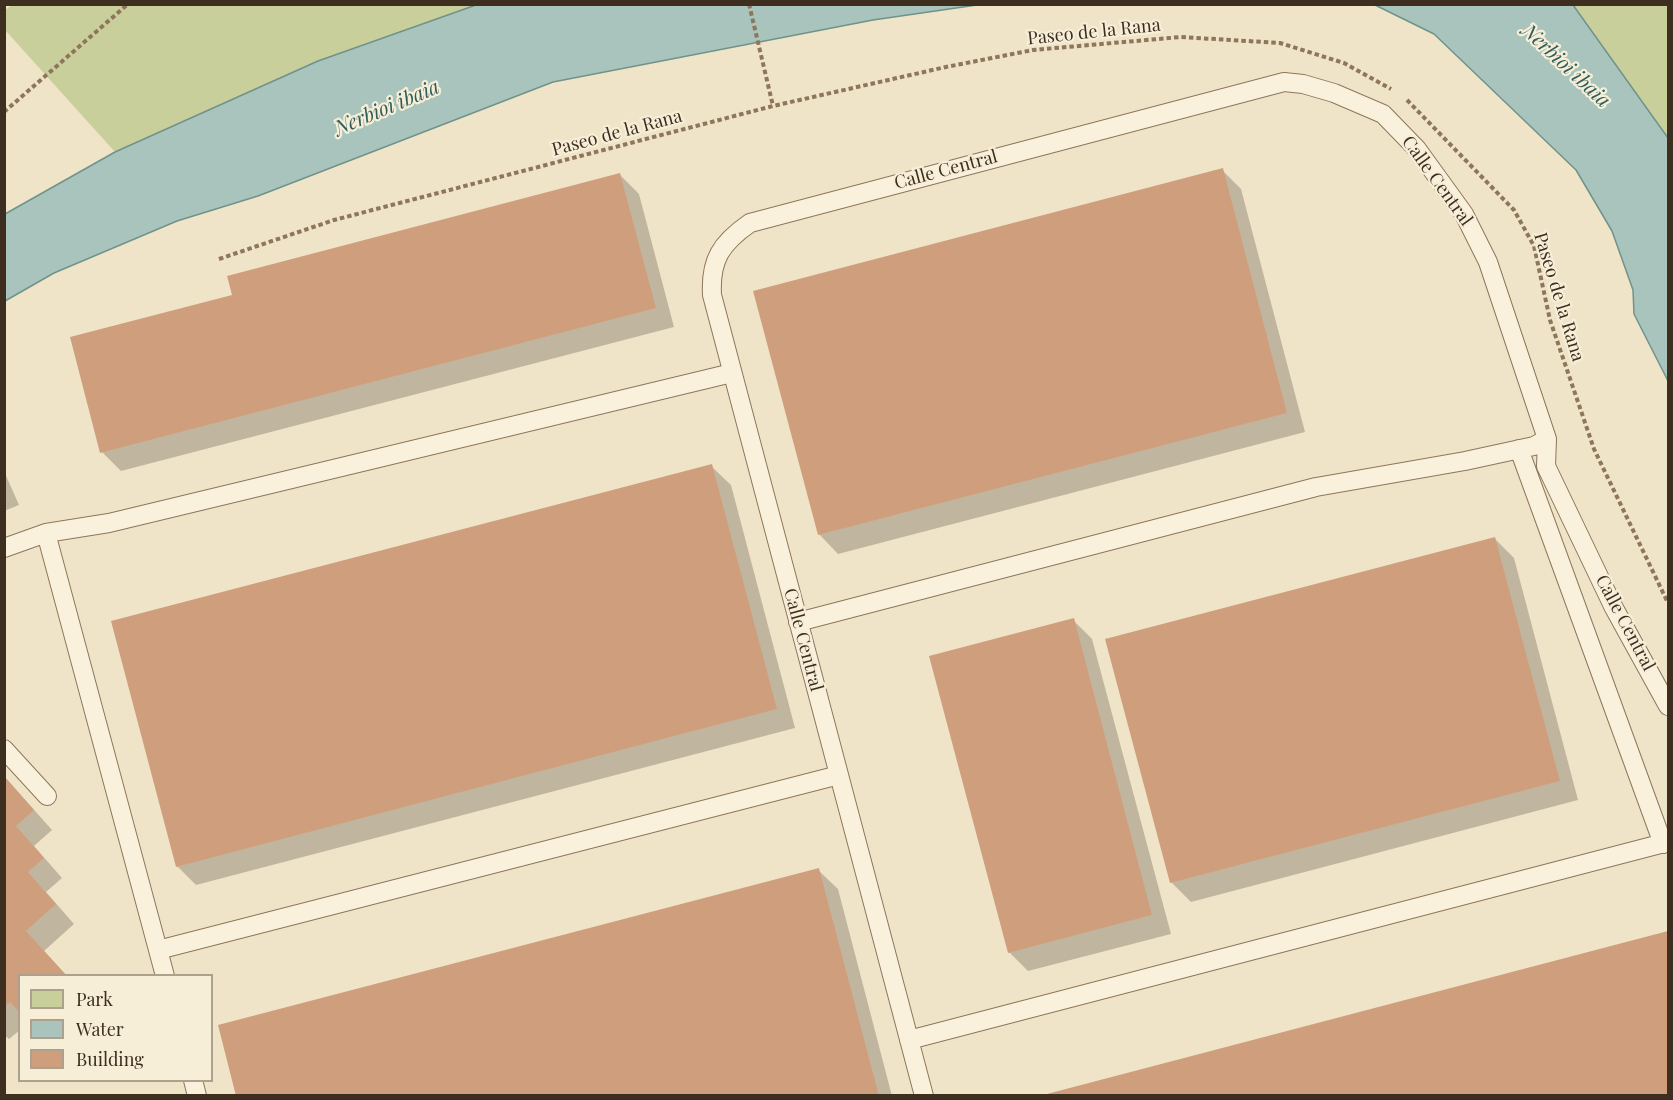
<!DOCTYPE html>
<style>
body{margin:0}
#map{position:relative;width:1673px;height:1100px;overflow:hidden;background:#f0e4c8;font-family:"Playfair Display",serif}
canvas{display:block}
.frame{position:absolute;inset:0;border:6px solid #3d2e20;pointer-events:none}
.legend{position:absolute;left:18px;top:974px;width:195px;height:108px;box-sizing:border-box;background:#f7eed8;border:2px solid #ada18e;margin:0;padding:8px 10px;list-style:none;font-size:18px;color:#3d2e20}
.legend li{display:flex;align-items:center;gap:12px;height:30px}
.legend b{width:30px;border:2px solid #ada18e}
</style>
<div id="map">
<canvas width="1673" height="1100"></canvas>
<div class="frame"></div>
<ul class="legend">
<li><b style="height:16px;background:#c9cf9b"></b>Park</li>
<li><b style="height:16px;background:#a9c4bc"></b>Water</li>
<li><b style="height:16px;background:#cf9f7d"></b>Building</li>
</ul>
</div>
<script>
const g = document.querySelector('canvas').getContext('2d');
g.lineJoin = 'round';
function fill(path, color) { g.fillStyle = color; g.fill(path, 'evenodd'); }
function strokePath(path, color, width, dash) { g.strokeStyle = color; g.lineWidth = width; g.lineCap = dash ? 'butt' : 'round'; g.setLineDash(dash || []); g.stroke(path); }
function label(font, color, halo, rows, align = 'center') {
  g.font = font + ' "Playfair Display",serif'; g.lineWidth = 4.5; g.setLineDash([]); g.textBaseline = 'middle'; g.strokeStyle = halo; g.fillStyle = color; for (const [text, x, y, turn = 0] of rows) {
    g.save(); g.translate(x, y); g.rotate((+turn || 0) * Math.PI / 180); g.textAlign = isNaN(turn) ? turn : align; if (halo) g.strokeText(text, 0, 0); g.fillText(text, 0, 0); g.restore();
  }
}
const green = new Path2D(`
 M13 4 476 5 318 61 115 152 5 30 4 11Z
 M1573 5H1668V138Z`);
const water = new Path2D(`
 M476 5H977L873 20 553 82 258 196 177 221 54 273 5 301V214L115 152 318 61Z
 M1375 5H1573L1668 138V381L1634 314 1633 290 1612 231 1576 170 1434 34Z`);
const shadow = new Path2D(`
 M1222 170 1241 189 1305 432 838 554 819 534Z
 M620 175 639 194 674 327 121 471 102 452 234 296Z
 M711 466 731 485 795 728 196 885 177 866Z
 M4 471 19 505 4 511Z
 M1495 539 1514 558 1578 800 1191 902 1171 882Z
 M1073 620 1092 639 1171 934 1028 971 1009 952Z
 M4 776 52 830 34 846 62 878 46 892 74 924 44 951 67 976H20V1030L9 1039 4 1035Z
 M818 870 838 889 892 1096H238Z
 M1668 933V1096H1046Z`);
const building = new Path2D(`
 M1223 168 1287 413 818 535 753 291Z
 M620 173 656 308 100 453 70 337 232 295 227 276Z
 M712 464 777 709 176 867 111 621Z
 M1495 537 1560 781 1170 883 1105 639Z
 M1074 618 1152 915 1008 953 929 656Z
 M4 776 34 810 16 826 44 858 28 872 56 904 26 931 67 976H20V1013L10 1002 4 1007Z
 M819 868 879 1096H236L218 1025Z
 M1668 931V1096H1043V1095Z`);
const path = new Path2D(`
 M749 4 773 106
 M1407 100 1514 210 1534 246 1550 320 1594 449 1668 603
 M4 112 128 4
 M219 259 334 220 773 106 946 67 1033 50 1181 37 1280 43 1344 63 1391 89`);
const service = new Path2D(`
 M1519 449 1663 844
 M46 533 165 976
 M4 548 46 533 109 523 732 373
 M798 622 1316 487 1465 461 1534 446 1547 439
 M4 749 47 796
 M158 950 839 775
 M909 1040 1668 842
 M193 1080 197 1096
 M924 1096 712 295C710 260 721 243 750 223L1284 82 1303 84 1334 93 1383 114 1417 149 1464 214 1488 262 1547 439 1546 466 1614 608 1668 706`);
const streetNames = [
 ["Paseo de la Rana",1094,32,-6],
 ["Paseo de la Rana",617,133,-15],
 ["Calle Central",946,170,-15],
 ["Calle Central",1437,181,54],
 ["Paseo de la Rana",1559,297,73],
 ["Calle Central",1625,623,62],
 ["Calle Central",803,640,75]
];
const waterNames = [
 ["Nerbioi ibaia",1566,66,43],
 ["Nerbioi ibaia",387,108,-23]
];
fill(green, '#c9cf9b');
fill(water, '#a9c4bc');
strokePath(water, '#6f938a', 1.5);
fill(shadow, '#0003');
fill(building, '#cf9f7d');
strokePath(service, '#8d765c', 20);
strokePath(path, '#8d765c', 4, [4.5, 3]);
strokePath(service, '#faf1dc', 18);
label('18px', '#3d2e20', '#f7eed8', streetNames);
label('italic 20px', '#2f5d5a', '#f7eed8', waterNames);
</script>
